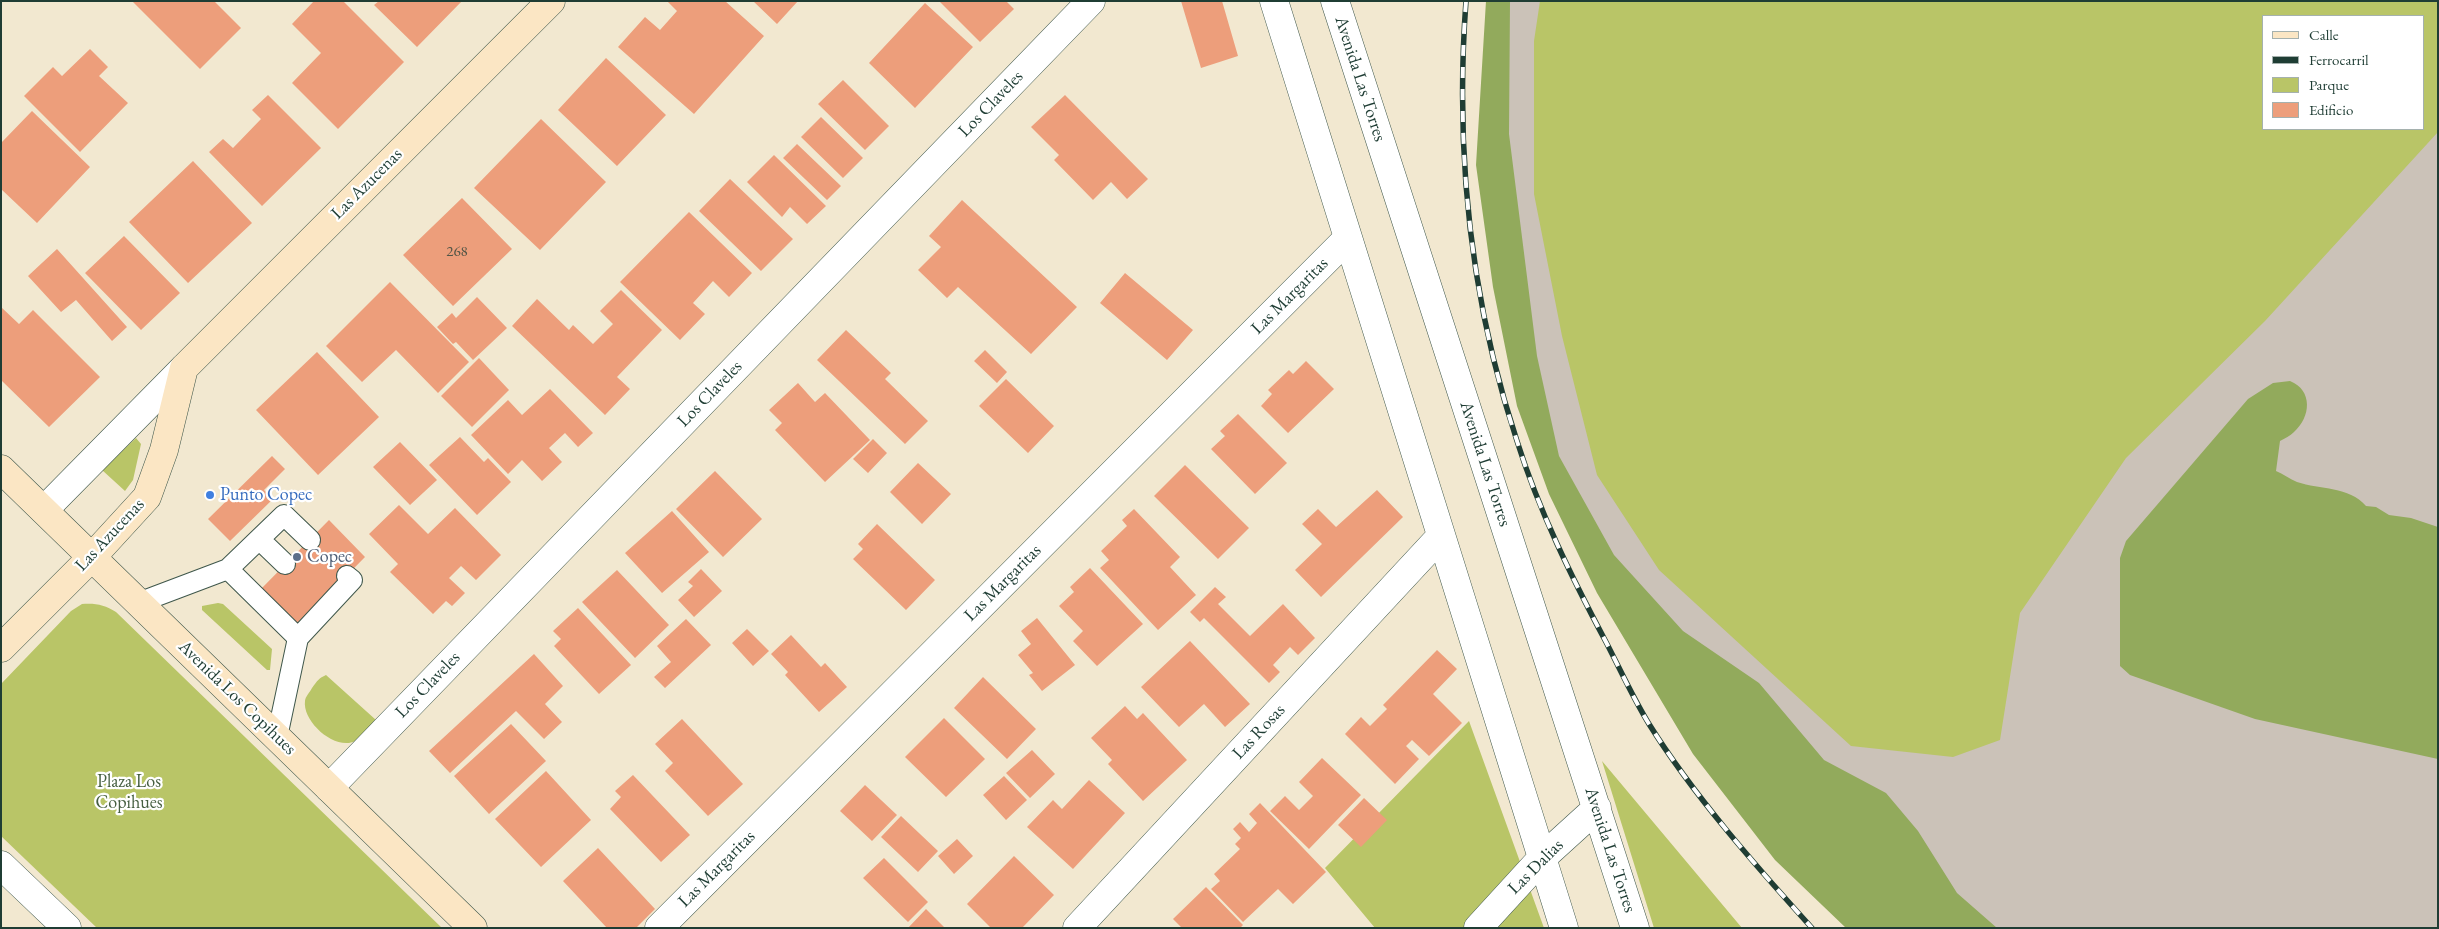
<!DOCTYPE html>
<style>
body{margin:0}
#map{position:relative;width:2439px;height:929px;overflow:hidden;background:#f2e8d0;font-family:"EB Garamond",serif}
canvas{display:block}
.frame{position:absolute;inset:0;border:2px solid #1f3d34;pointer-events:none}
.legend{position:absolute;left:2262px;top:15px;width:162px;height:115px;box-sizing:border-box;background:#fff;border:1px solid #a5b1ae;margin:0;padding:6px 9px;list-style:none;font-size:15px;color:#1f3d34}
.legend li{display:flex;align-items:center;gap:10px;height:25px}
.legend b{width:25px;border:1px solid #a5b1ae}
</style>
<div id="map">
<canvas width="2439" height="929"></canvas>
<div class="frame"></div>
<ul class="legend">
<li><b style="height:6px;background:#fbe6c4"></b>Calle</li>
<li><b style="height:6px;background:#1f3d34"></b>Ferrocarril</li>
<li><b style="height:14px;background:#b9c567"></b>Parque</li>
<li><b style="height:14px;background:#ed9e7b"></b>Edificio</li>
</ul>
</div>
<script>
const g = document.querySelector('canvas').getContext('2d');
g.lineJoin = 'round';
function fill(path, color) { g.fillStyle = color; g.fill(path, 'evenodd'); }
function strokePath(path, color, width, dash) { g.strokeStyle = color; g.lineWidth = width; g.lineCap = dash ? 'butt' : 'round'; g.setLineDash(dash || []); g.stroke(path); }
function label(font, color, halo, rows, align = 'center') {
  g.font = font + ' "EB Garamond",serif'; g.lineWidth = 4.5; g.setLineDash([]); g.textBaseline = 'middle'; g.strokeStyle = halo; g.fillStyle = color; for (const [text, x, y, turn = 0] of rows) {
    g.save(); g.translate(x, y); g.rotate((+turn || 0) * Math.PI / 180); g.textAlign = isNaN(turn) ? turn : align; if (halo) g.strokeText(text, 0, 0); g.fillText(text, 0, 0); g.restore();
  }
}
const industrial = new Path2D(`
 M1495 1H2438V928H1879L1789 849 1534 424ZM2263 16H2423V129H2263Z`);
const green = new Path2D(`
 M1540 1H2438V132L2265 321 2126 458 2020 613 2000 740 1953 757 1851 746 1659 570 1597 475 1562 336 1534 194V41ZM2263 16H2423V129H2263Z
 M136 438 141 444 133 480 125 491 102 470Z
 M218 603 223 604 272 649 270 670H267L202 610V606Z
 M82 604C96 603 105 605 116 612L442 928H97L1 836V684L71 611Z
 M326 675 376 720C370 726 364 735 357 740 337 753 302 722 305 701 305 697 310 692 312 688 317 681 319 678 326 675Z
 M1469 721 1544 928H1375L1325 868Z
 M1602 761 1742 928H1654Z`);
const forest = new Path2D(`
 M1486 1H1510L1509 134 1537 356 1559 456 1614 555 1683 631 1759 683 1824 760 1886 793 1918 831 1957 893 1997 928H1846L1775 860 1693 754 1597 593 1549 494 1517 406 1493 287 1476 165Z
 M2290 381C2313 390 2311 417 2294 432 2290 436 2285 438 2280 441L2276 471C2283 474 2290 479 2297 482 2320 490 2349 486 2366 506L2376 507 2389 515 2411 518 2438 527V759L2255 719 2130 675 2120 666V558L2126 541 2248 399 2273 383Z`);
const building = new Path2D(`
 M132 1H214L241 28 200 69Z
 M314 1H343L404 62 338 129 292 83 321 53 292 24Z
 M379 1H462L417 47 374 5Z
 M667 1H725L764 36 694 114 618 47 645 17 660 30 677 11Z
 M753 1H798L777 24Z
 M939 1H1006L1014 9 980 42Z
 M1181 1H1222L1238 56 1201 68Z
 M925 3 973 47 915 108 869 63Z
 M90 49 108 67 99 76 128 103 80 152 24 96 53 67 62 76Z
 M606 58 666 115 617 166 558 110Z
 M843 80 889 126 865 150 818 104Z
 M268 95 321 148 262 206 209 152 223 139 233 148 261 119 252 110Z
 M1065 95 1148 179 1127 199 1111 182 1093 200 1054 160 1059 155 1031 127Z
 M32 111 90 167 37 223 1 189V143Z
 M821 117 863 158 843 178 801 137Z
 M541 119 606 182 540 250 474 188Z
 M797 144 841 186 827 200 783 158Z
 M774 155 826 206 807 224 790 207 782 217 747 182Z
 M193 161 252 223 188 283 129 222Z
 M730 179 793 239 761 271 699 211Z
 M462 198 512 249 453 306 403 255Z
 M962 200 1077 307 1031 354 958 287 947 298 918 270 941 247 929 236Z
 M689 212 752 273 729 297 713 281 693 303 705 314 680 340 620 282Z
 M124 236 180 293 141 330 85 273Z
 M57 249 127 327 112 341 76 300 61 312 28 276Z
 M1125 273 1193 330 1167 360 1100 303Z
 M390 282 469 362 438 393 396 350 362 382 326 346Z
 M621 290 662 330 617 377 630 389 605 415 512 326 537 299 569 330 573 325 593 344 613 324 600 311Z
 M477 297 507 328 473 360 456 342 453 344 437 327 452 313 456 318Z
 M1 307 19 324 33 310 100 377 49 427 1 380Z
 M846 330 891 373 885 379 928 421 905 444 817 360Z
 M985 350 1007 372 997 383 974 361Z
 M317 352 379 417 318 475 256 410Z
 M479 358 509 390 472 427 441 396Z
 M1306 361 1334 389 1288 433 1261 406 1272 394 1268 390 1289 370 1293 374Z
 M1006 379 1054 426 1028 453 979 406Z
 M798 383 815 402 825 393 870 440 825 482 775 430 782 423 769 410Z
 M550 389 593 433 578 447 565 433 549 448 562 462 542 481 522 460 508 474 471 435 508 400 522 415Z
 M1238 414 1287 463 1255 494 1211 449 1225 436 1220 431Z
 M460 437 484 462 488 458 511 482 477 515 429 465Z
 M873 439 887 453 868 473 853 459Z
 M400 442 437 480 410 505 373 467Z
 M272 456 285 469 264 490 273 499 230 541 208 519Z
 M918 463 951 494 922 524 890 492Z
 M1185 465 1249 528 1218 559 1154 496Z
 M715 471 762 519 723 557 676 509Z
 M1377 490 1403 517 1321 597 1295 570 1322 544 1302 524 1318 509 1336 527Z
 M399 505 428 534 455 508 501 555 476 580 461 566 449 578 465 593 452 606 446 601 433 614 390 572 398 564 369 534Z
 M1134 509 1180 557 1170 567 1196 595 1158 630 1100 568 1109 560 1101 551 1127 526 1122 520Z
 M672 511 709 552 662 593 625 553Z
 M329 520 365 557 298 625 261 589Z
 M877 524 935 580 906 610 853 559 863 549 858 544Z
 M1090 568 1143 624 1097 666 1073 641 1083 631 1059 606 1074 592 1070 587Z
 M701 569 722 591 694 617 678 600 693 586 688 582Z
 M617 570 669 625 635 658 582 602Z
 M1215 587 1226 597 1218 604 1250 636 1283 604 1315 638 1298 655 1290 647 1273 665 1280 672 1269 683 1204 618 1200 622 1190 612Z
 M578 608 631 665 599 694 554 646 561 639 553 631Z
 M1037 618 1075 665 1042 691 1029 675 1033 673 1018 655 1031 644 1021 631Z
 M686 619 711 645 665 688 654 677 671 662 657 646Z
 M747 629 769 651 753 666 732 643Z
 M791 635 821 667 825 663 847 687 819 712 785 675 788 672 771 654Z
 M1190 641 1250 704 1225 727 1204 704 1179 727 1141 687Z
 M1437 650 1457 669 1433 694 1462 723 1429 756 1412 740 1406 746 1419 759 1395 784 1345 734 1361 717 1370 726 1387 709 1383 705Z
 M534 654 563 686 545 704 562 722 544 739 516 711 450 773 429 751Z
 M983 677 1036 729 1007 759 954 708Z
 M1125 706 1137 719 1143 713 1187 760 1143 801 1108 764 1112 760 1091 738Z
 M944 718 985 759 946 797 905 757Z
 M682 719 743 784 708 816 665 771 673 763 655 744Z
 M511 724 546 761 489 814 454 776Z
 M1032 750 1055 774 1030 798 1006 773Z
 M1322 758 1361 795 1309 849 1270 811 1285 796 1299 810 1313 796 1299 782Z
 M546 771 591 820 541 867 495 819Z
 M633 775 690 835 661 862 610 809 621 797 615 791Z
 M1004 776 1027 800 1006 820 983 795Z
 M1089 780 1125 813 1073 869 1027 827 1053 800 1062 809Z
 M865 785 897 815 872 841 840 811Z
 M1364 798 1387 820 1361 847 1338 825Z
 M1260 803 1326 872 1293 904 1278 889 1243 922 1211 889 1220 881 1214 874 1240 849 1235 844 1241 838 1233 829 1240 822 1249 832 1257 823 1249 814Z
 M901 816 938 851 918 872 881 837Z
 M957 839 973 856 954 874 938 856Z
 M598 848 655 909 636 928H607L563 881Z
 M1014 856 1054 895 1022 928H991L967 904Z
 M884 858 928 902 908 922 863 878Z
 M1206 887 1243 925 1240 928H1182L1173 919Z
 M926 909 945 928H908Z`);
const lane = new Path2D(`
 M259 539 285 564
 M228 569 298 638
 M138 603 228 569 284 515 310 540
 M277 737 298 638 352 580 347 576`);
const street = new Path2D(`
 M1274 1 1564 928
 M1335 1 1635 928
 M44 510 184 368
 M329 788 1091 1
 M1 865 67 928
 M659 928 1348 238
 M1077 928 1441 536
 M1478 928 1542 858 1597 808`);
const secondary = new Path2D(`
 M1 469 473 928
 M1 648 92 557 147 497 164 450 184 368 551 1`);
const rail = new Path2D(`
 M1466 1C1455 150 1470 299 1517 441 1539 511 1572 578 1606 642 1620 669 1633 698 1649 724 1694 796 1755 865 1812 928`);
const markers = [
 [210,495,5,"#3f7fe0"],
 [297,557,5,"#5c6f8a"]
];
const numberNames = [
 ["268",457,252]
];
const streetNames = [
 ["Avenida Las Torres",1360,79,72],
 ["Los Claveles",991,104,-46],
 ["Las Azucenas",367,184,-45],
 ["Las Margaritas",1290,296,-45],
 ["Los Claveles",710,394,-46],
 ["Avenida Las Torres",1485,464,72],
 ["Las Azucenas",110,535,-47],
 ["Las Margaritas",1003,583,-45],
 ["Los Claveles",428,685,-46],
 ["Avenida Los Copihues",237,698,44],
 ["Las Rosas",1259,732,-47],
 ["Avenida Las Torres",1610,850,72],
 ["Las Dalias",1536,867,-45],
 ["Las Margaritas",717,869,-45]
];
const shopNames = [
 ["Punto Copec",220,495]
];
const serviceNames = [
 ["Copec",307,557]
];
const parkNames = [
 ["Plaza Los",129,782],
 ["Copihues",129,803]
];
fill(industrial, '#cbc2b8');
fill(green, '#b9c567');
fill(forest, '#92aa5c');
fill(building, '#ed9e7b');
strokePath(lane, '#3f574b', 22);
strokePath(street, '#3f574b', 29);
strokePath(secondary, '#3f574b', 29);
strokePath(lane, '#fff', 20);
strokePath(street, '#fff', 28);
strokePath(secondary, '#fbe6c4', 28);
strokePath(rail, '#1f3d34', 5.5);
strokePath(rail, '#fff', 4, [11]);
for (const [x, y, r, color] of markers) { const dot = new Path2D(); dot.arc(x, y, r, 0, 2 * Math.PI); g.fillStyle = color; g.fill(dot); strokePath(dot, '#fff', 2); }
label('15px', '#525546', null, numberNames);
label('18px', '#1f3d34', '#fff', streetNames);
label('18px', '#366cbe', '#fff', shopNames, 'left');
label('18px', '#4e5e75', '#fff', serviceNames, 'left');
label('18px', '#465f41', '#fff', parkNames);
</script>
